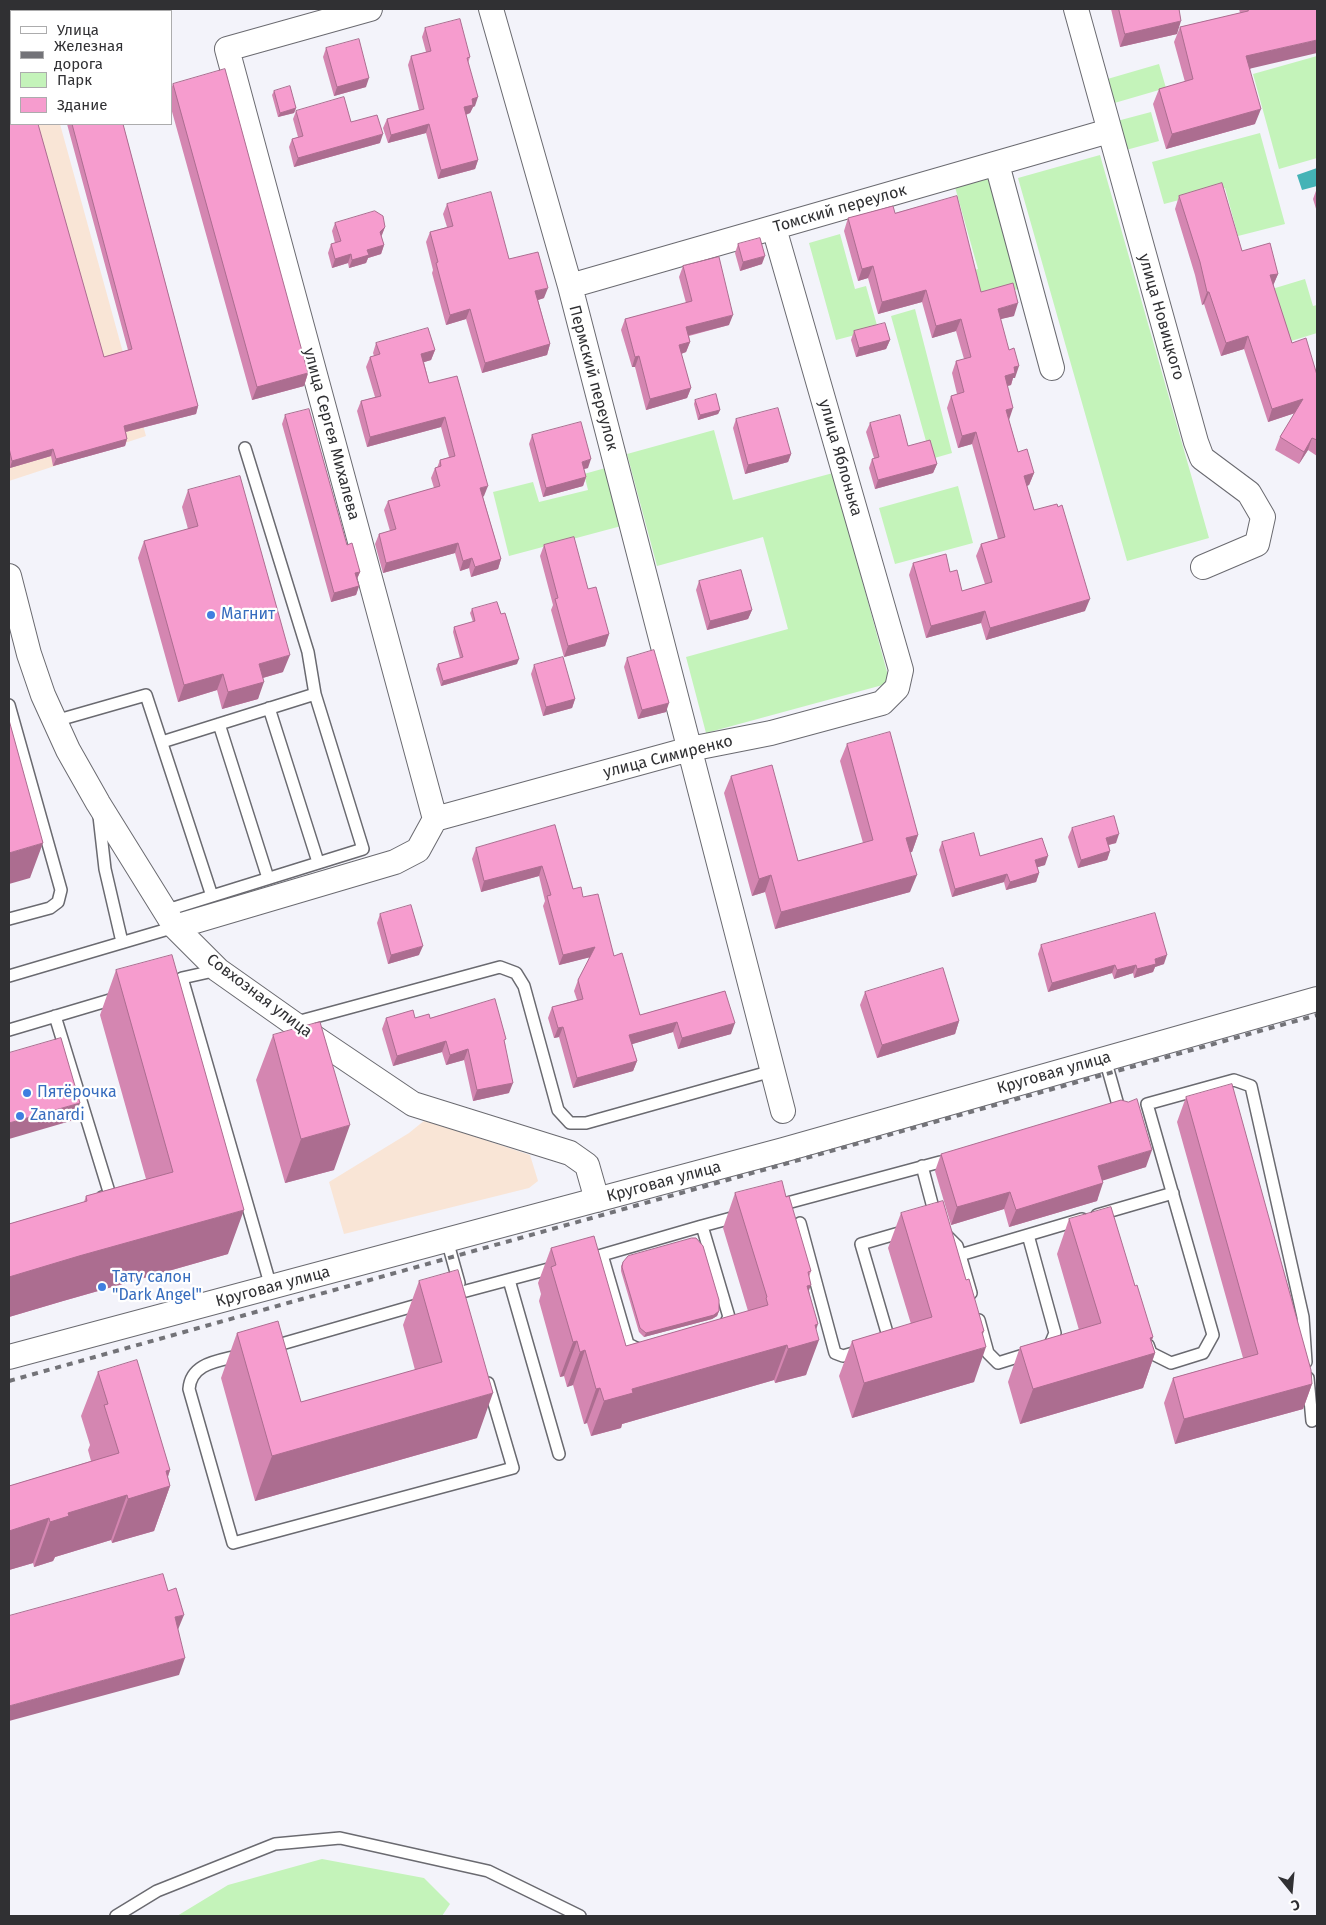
<!DOCTYPE html>
<meta charset="utf-8">
<style>
body{margin:0}
#map{position:relative;width:1326px;height:1925px;overflow:hidden;background:#f3f3fa;font-family:"Fira Sans",sans-serif}
canvas{display:block}
.frame{position:absolute;inset:0;border:10px solid #303033;pointer-events:none}
.legend{position:absolute;left:10px;top:10px;width:162px;height:115px;box-sizing:border-box;background:#fff;border:1px solid #acacad;margin:0;padding:6px 9px;list-style:none;font-size:15px;color:#303033}
.legend li{display:flex;align-items:center;gap:10px;height:25px}
.legend b{width:25px;border:1px solid #acacad}
.north{position:absolute;left:1266px;top:1865px;width:50px;height:50px;-webkit-text-stroke:4px #fff;paint-order:stroke;rotate:163deg;font-size:14px;font-weight:700;line-height:20px;text-align:center;color:#303033}
.north::after{content:'';display:block;margin:auto;width:18px;height:22px;background:#303033;clip-path:polygon(50% 0,100% 100%,50% 72%,0 100%)}
</style>
<div id="map">
<canvas width="1326" height="1925"></canvas>
<div class="frame"></div>
<ul class="legend">
<li><b style="height:6px;background:#fff"></b>Улица</li>
<li><b style="height:6px;background:#737378"></b>Железная дорога</li>
<li><b style="height:14px;background:#c4f3ba"></b>Парк</li>
<li><b style="height:14px;background:#f69cce"></b>Здание</li>
</ul>
<div class="north">С</div>
</div>
<script>
const g = document.querySelector('canvas').getContext('2d');
g.lineJoin = 'round';
function fill(path, color) { g.fillStyle = color; g.fill(path, 'evenodd'); }
function strokePath(path, color, width, dash) { g.strokeStyle = color; g.lineWidth = width; g.lineCap = dash ? 'butt' : 'round'; g.setLineDash(dash || []); g.stroke(path); }
function label(font, color, halo, rows, align = 'center') {
  g.font = font + ' "Fira Sans",sans-serif'; g.lineWidth = 4.5; g.setLineDash([]); g.textBaseline = 'middle'; g.strokeStyle = halo; g.fillStyle = color; for (const [text, x, y, turn = 0] of rows) {
    g.save(); g.translate(x, y); g.rotate((+turn || 0) * Math.PI / 180); g.textAlign = isNaN(turn) ? turn : align; if (halo) g.strokeText(text, 0, 0); g.fillText(text, 0, 0); g.restore();
  }
}
const industrial = new Path2D(`
 M9 9 11 11V124H60L146 436 9 481Z
 M425 1120 530 1155 538 1181 529 1188 344 1234 329 1182 409 1133Z`);
const green = new Path2D(`
 M1317 56V158L1279 169 1253 74Z
 M1159 64 1166 88 1111 104 1104 80Z
 M1151 112 1159 141 1126 150 1117 121Z
 M1260 133 1285 224 1238 236 1225 188 1164 204 1152 162Z
 M1100 155 1209 538 1127 561 1018 178Z
 M992 177 1022 288 978 300 923 284 978 269 955 187Z
 M840 234 855 289 866 286 878 329 836 340 809 243Z
 M1305 279 1313 306 1317 305V333L1288 342 1272 289Z
 M915 309 952 453 931 459 891 316Z
 M714 430 733 500 833 473 890 683 706 733 686 657 788 629 763 537 657 566 627 454Z
 M609 467 625 525 509 556 493 492 533 482 539 502 588 490 584 474Z
 M958 486 973 543 895 564 879 508Z
 M322 1859 424 1878 450 1904 442 1916H177L228 1885Z`);
const water = new Path2D(`
 M1317 168V186L1302 190 1297 175Z`);
const lane = new Path2D(`
 M245 448 308 652 315 694
 M9 705 61 890 58 902 50 908 9 919
 M269 708 318 862
 M55 721 146 695 212 896
 M219 724 268 878
 M162 742 315 694 363 849 164 911
 M99 816 105 869 122 942
 M218 970 182 978 271 1287
 M9 976 175 927
 M55 1016 110 1195 102 1197
 M293 1023 500 967 516 973 524 986 558 1110 570 1123H586L772 1071
 M9 1030 120 997
 M1105 1059 1120 1112 1123 1111
 M922 1166 936 1219
 M776 1206 940 1162
 M1097 1215 1173 1193
 M800 1223 835 1353 843 1356 860 1351
 M702 1226 739 1216
 M1028 1235 1055 1333 1049 1347 1045 1348
 M947 1236 957 1246 960 1255 1082 1219
 M447 1240 459 1283
 M602 1255 702 1226 729 1317 725 1324 720 1328
 M960 1255 971 1293
 M586 1259 602 1255 628 1344 636 1348 642 1350
 M509 1280 559 1454
 M451 1295 556 1267
 M979 1320 988 1353 998 1363 1030 1353
 M883 1344 888 1336 861 1244 906 1231
 M1148 1345 1151 1353 1171 1363 1203 1353 1213 1335 1147 1104 1234 1080 1251 1086 1303 1317 1306 1362
 M271 1347 424 1303
 M241 1355C220 1361 191 1362 189 1389L233 1543 513 1468 488 1383
 M1308 1378 1312 1421
 M116 1916 157 1891 275 1844 340 1838 488 1871 580 1916`);
const street = new Path2D(`
 M370 9 227 49 435 819
 M491 9 570 286 783 1111
 M1076 9 1196 442 1202 458 1249 493 1263 517 1257 544 1203 567
 M997 164 1052 368
 M570 286 1109 131
 M9 576 29 654 43 695 68 750 98 803 175 927 218 970 293 1023 413 1104 570 1153 587 1165 597 1200
 M435 819 690 749 771 733 882 703 897 688 901 670 774 228
 M175 927 395 862 418 850 435 819
 M9 1357 783 1150 1317 999`);
const rail = new Path2D(`
 M9 1381 1317 1015`);
const wall = new Path2D(`
 M9 9 11 11V124L104 357 128 350 67 124H123L198 406 196 414 126 432 127 439 125 446 53 466 51 456 10 468 9 464Z
 M1111 9H1179L1177 34 1120 47Z
 M1239 9H1317L1250 69 1255 124 1166 149 1153 104 1159 89 1185 82 1174 42 1180 27 1240 13Z
 M425 28 470 57 468 63 475 106 473 107 470 113 466 115 478 160 475 169 438 179 426 133 388 143 383 128 387 119 419 110 408 65 411 56 426 52 422 37Z
 M326 48 366 87 334 96 323 57Z
 M173 84 308 373 304 386 252 400 171 108V89Z
 M274 91 296 108 294 113 278 117 272 95Z
 M296 111 351 122 380 143 294 167 289 147 292 139 298 137 293 119Z
 M1317 188V212L1313 199Z
 M1179 196 1242 251 1278 274 1273 285 1292 343 1317 375V456L1308 450 1299 464 1275 450 1280 437 1295 413 1268 422 1244 349 1221 356 1204 304 1202 305 1195 275 1175 209Z
 M447 204 509 259 544 298 538 300 550 344 547 355 482 373 466 319 446 325 432 273 433 270 426 242 430 232 447 227 443 214Z
 M895 213 981 292 1014 316 1000 319 1015 378H1013L1011 385 1007 386 1009 420 1018 452 1034 473 1029 485 1027 486 1034 510 1085 611 986 640 981 623 926 638 909 575 913 563 950 572 962 591 985 584 976 556 981 544 998 539 972 444 958 448 947 408 951 396 957 394 952 373 956 361 964 359 956 331 932 338 922 302 878 314 868 278 858 281 844 231 848 218Z
 M335 223 385 227 381 236 384 245 381 254 368 258 366 263 349 268 348 263 332 268 328 253 331 244 335 243 332 231Z
 M738 244 762 264 740 271 735 253Z
 M683 266 729 325 689 336 690 342 686 352 681 354 691 388 687 398 646 410 635 367H632L621 330 625 319 686 303 679 277Z
 M854 331 890 340 886 349 856 357 851 340Z
 M376 343 435 350 431 360 424 362 429 383 484 496 483 497 501 559 498 569 471 577 469 568 460 571 455 553 383 573 375 544 379 534 390 531 384 510 388 501 434 488 431 478 435 468H437L440 460 449 457 441 427 367 447 357 411 361 401 375 397 366 367 370 357 374 356 373 353Z
 M695 400 720 410 718 414 698 420 694 404Z
 M285 415 347 545 360 572 357 579 359 586 356 595 331 602 282 424Z
 M736 419 791 454 788 462 745 474 733 428Z
 M870 423 937 464 933 473 875 489 869 468 872 459 874 458 866 432Z
 M532 435 588 468 584 469 586 477 583 486 543 497 529 444Z
 M188 490 283 672 263 678 258 699 222 709 217 690 178 702 138 558 144 541 188 529 182 507Z
 M544 545 588 589 609 634 605 646 564 657 551 610 553 605 540 556Z
 M699 581 752 610 748 619 707 630 696 590Z
 M472 609 501 614 517 664 441 686 436 669 438 664 460 658 453 632 454 627 473 622 470 613Z
 M627 658 666 712 638 719 624 667Z
 M534 665 575 699 572 708 543 716 531 674Z
 M847 744 918 835 912 852H910V892L775 929 765 892 752 896 724 793 731 776 798 861 863 843 840 761Z
 M555 825 573 889 583 897 614 956 640 1015 725 991 731 1034 678 1049 673 1032 632 1044 637 1061 633 1071 573 1088 559 1037 554 1038 548 1018 552 1007 577 1000 574 991 578 980 590 957 559 965 543 906 545 901 539 876 481 892 472 859 476 848Z
 M1072 828 1116 843 1109 845 1110 851 1107 860 1078 868 1068 837Z
 M942 842 980 856 1045 865 1037 867 1039 873 1036 882 1006 890 1004 882 952 897 939 850Z
 M380 914 419 955 388 964 377 923Z
 M1041 945 1164 964 1155 967 1153 972 1134 978 1133 973 1114 979 1112 973 1048 992 1038 954Z
 M116 970 228 1254 63 1301 9 1317V1224L84 1202 86 1196 146 1179 100 1015Z
 M865 992 959 1021 955 1034 877 1058 860 1005Z
 M386 1018H430L505 1043 509 1093 473 1101 464 1060 446 1065 442 1052 393 1066 382 1029Z
 M273 1035 334 1170 285 1183 256 1080Z
 M1186 1097 1312 1384 1303 1409 1175 1444 1164 1403 1173 1378 1243 1358 1177 1122Z
 M941 1154 1146 1167 1102 1180 1097 1201 1009 1227 1004 1209 951 1225 935 1171Z
 M735 1193 786 1197 811 1271 809 1277V1291L816 1330 806 1375 775 1383 774 1380 622 1424 621 1428 591 1436 587 1423 584 1424 573 1385 567 1387 564 1376 560 1377 539 1301 541 1294 538 1283 551 1248 626 1346 748 1311 723 1228Z
 M901 1213 983 1335 974 1382 852 1418 839 1376 852 1341 911 1324 888 1248Z
 M1069 1219 1135 1286 1153 1337 1151 1341 1155 1353 1143 1388 1020 1424 1008 1382 1020 1347 1079 1330 1057 1254Z
 M623 1262 719 1311 717 1316 712 1319 644 1337 639 1332 621 1271V1266Z
 M419 1281 477 1438 255 1501 221 1378 237 1333 301 1402 415 1370 403 1325Z
 M98 1372 170 1470 168 1477 170 1486 154 1531 112 1543 111 1540 55 1557 53 1561 34 1567 33 1563 9 1570V1486L91 1461 88 1450 90 1445 81 1416Z`);
const shadedWall = new Path2D(`
 M1181 21 1177 34 1120 47 1125 34Z
 M1317 40V53L1240 71 1246 56Z
 M369 78 366 87 334 96 337 87Z
 M478 97 475 106 473 107 470 113 461 116 464 107 472 99Z
 M296 108 294 113 278 117 280 113Z
 M1261 109 1255 124 1166 149 1172 134Z
 M429 124 426 133 388 143 391 135Z
 M383 134 380 143 294 167 298 158Z
 M478 160 475 169 438 179 441 170Z
 M385 227 382 235 377 241 380 232Z
 M384 245 381 254 368 258 366 263 349 268 352 260 367 250Z
 M351 254 348 263 332 268 335 259Z
 M765 256 762 264 740 271 743 262Z
 M873 266 868 278 858 281 862 269Z
 M1278 274 1273 286 1270 275Z
 M548 288 544 298 532 302 535 291Z
 M926 290 922 302 878 314 882 302Z
 M1207 292H1209L1204 304 1202 305Z
 M1018 303 1014 316 993 321 998 309Z
 M470 309 466 319 446 325 450 315Z
 M733 315 729 325 682 337 686 327Z
 M961 319 956 331 932 338 936 326Z
 M1248 336 1244 349 1221 356 1226 343Z
 M890 340 886 349 856 357 859 348Z
 M690 342 686 352 675 356 679 345Z
 M550 344 547 355 482 373 485 363Z
 M435 350 431 360 418 364 421 354Z
 M639 356 635 367H632L635 357Z
 M1019 366 1015 378H1013L1011 385 1000 388 1005 376 1014 367Z
 M308 373 304 386 252 400 257 387Z
 M691 388 687 398 646 410 650 399Z
 M1303 399 1298 412 1268 422 1272 409Z
 M198 406 196 414 121 433 124 426Z
 M1013 408 1009 420 1006 410Z
 M720 410 718 414 698 420 700 415Z
 M445 417 441 427 367 447 370 437Z
 M976 432 972 444 958 448 962 436Z
 M1312 438 1308 450 1299 464 1304 452Z
 M127 439 125 446 53 466 56 459Z
 M53 449 51 456 10 468 12 461Z
 M791 454 788 462 745 474 748 465Z
 M591 459 588 468 579 470 582 462Z
 M937 464 933 473 875 489 878 480Z
 M1034 473 1029 485 1020 488 1024 476Z
 M586 477 583 486 543 497 546 488Z
 M488 486 484 496 477 498 480 488Z
 M458 543 455 553 383 573 386 563Z
 M472 558 469 568 460 571 463 561Z
 M501 559 498 569 471 577 475 567Z
 M360 572 356 581 355 573Z
 M359 586 356 595 331 602 334 593Z
 M1090 599 1085 611 986 640 990 628Z
 M752 610 748 619 707 630 710 621Z
 M985 611 981 623 926 638 931 626Z
 M609 634 605 646 564 657 568 646Z
 M290 655 283 672 252 681 259 664Z
 M519 659 517 664 441 686 443 681Z
 M223 674 217 690 178 702 184 685Z
 M264 682 258 699 222 709 228 692Z
 M575 699 572 708 543 716 546 707Z
 M669 703 666 712 638 719 642 710Z
 M1119 834 1116 843 1103 846 1106 838Z
 M918 835 912 852 900 855 906 838Z
 M43 843 30 878 9 884V853Z
 M1110 851 1107 860 1078 868 1081 860Z
 M1048 856 1045 865 1032 869 1035 860Z
 M542 866 539 876 481 892 484 881Z
 M1039 873 1036 882 1006 890 1010 882Z
 M1007 874 1004 882 952 897 955 889Z
 M771 875 765 892 752 896 759 879Z
 M917 875 910 892 775 929 781 912Z
 M423 946 419 955 388 964 391 955Z
 M595 947 591 957 559 965 563 955Z
 M1167 955 1164 964 1155 967 1153 972 1134 978 1137 969 1155 959Z
 M1115 965 1112 973 1048 992 1052 983Z
 M1136 965 1133 973 1114 979 1117 970Z
 M959 1021 955 1034 877 1058 882 1045Z
 M677 1022 673 1032 626 1046 629 1035Z
 M735 1023 731 1034 678 1049 682 1038Z
 M563 1027 559 1037 554 1038 558 1028Z
 M446 1041 442 1052 393 1066 397 1056Z
 M468 1049 464 1060 446 1065 450 1055Z
 M637 1061 633 1071 573 1088 577 1078Z
 M513 1083 509 1093 473 1101 477 1090Z
 M80 1103 74 1120 9 1139V1123Z
 M350 1125 334 1170 285 1183 301 1139Z
 M1152 1150 1146 1167 1092 1184 1098 1166Z
 M1103 1183 1097 1201 1009 1227 1016 1210Z
 M1010 1192 1004 1209 951 1225 957 1207Z
 M244 1210 228 1254 63 1301 9 1317V1277L79 1256Z
 M811 1285 798 1319 807 1286Z
 M719 1311 717 1316 712 1319 644 1337 646 1333Z
 M818 1324 812 1342 819 1340 806 1375 775 1383 788 1349 815 1325Z
 M984 1331 977 1350 986 1347 974 1382 852 1418 864 1383Z
 M1153 1337 1146 1356 1155 1353 1143 1388 1020 1424 1033 1389Z
 M577 1341 564 1376 560 1377 573 1342Z
 M787 1345 774 1380 622 1424 621 1428 591 1436 604 1401 632 1389Z
 M585 1350 573 1385 567 1387 580 1352Z
 M1312 1384 1303 1409 1175 1444 1184 1419Z
 M600 1388 587 1423 584 1424 596 1389Z
 M493 1393 477 1438 255 1501 272 1456Z
 M170 1470 164 1488 170 1486 154 1531 112 1543 128 1499 166 1471Z
 M127 1495 111 1540 55 1557 53 1561 34 1567 50 1522 68 1513Z
 M49 1518 33 1563 9 1570V1531Z
 M184 1615 177 1632 175 1617Z
 M185 1658 179 1675 9 1721V1706Z`);
const building = new Path2D(`
 M9 9H77L78 11H11V124H38L104 357 132 349 72 124H123L198 406 124 426 127 439 56 459 53 449 12 461 9 448Z
 M1119 9H1179L1181 21 1125 34Z
 M1248 9H1317V40L1246 56 1261 109 1172 134 1159 89 1193 79 1180 27 1248 11Z
 M460 19 470 57 467 58 478 97 472 99 473 105 464 107 478 160 441 170 429 124 391 135 387 119 424 109 411 56 431 51 425 28Z
 M359 39 369 78 337 87 326 48Z
 M225 69 308 373 257 387 173 84Z
 M290 86 296 108 280 113 274 91Z
 M344 97 351 122 377 115 383 134 298 158 292 139 303 136 296 111Z
 M1222 183 1242 251 1270 243 1278 274 1270 275 1292 343 1306 338 1317 375V440L1312 438 1304 452 1280 437 1303 399 1272 409 1248 336 1226 343 1209 292H1207L1200 262 1179 196Z
 M491 192 509 259 538 252 548 288 535 291 550 344 485 363 470 309 450 315 436 263 438 262 430 232 453 226 447 204Z
 M957 196 981 292 1013 283 1018 303 998 309 1009 350 1014 348 1019 366 1014 367 1015 373 1005 376 1013 408 1006 410 1018 452 1027 449 1034 473 1024 476 1034 510 1057 504 1058 507 1062 505 1090 599 990 628 985 611 931 626 913 563 946 554 950 572 957 570 962 591 992 582 981 544 1005 537 976 432 962 436 951 396 964 392 956 361 971 357 961 319 936 326 926 290 882 302 873 266 862 269 848 218 893 206 895 213Z
 M375 211 383 216 385 227 380 232 384 245 367 250 369 255 352 260 351 254 335 259 331 244 341 241 335 223Z
 M760 238 765 256 743 262 738 244Z
 M719 257 733 315 686 327 690 342 679 345 691 388 650 399 639 356 635 357 625 319 692 301 683 266Z
 M885 323 890 340 859 348 854 331Z
 M428 328 435 350 421 354 429 383 457 376 488 486 480 488 501 559 475 567 472 558 463 561 458 543 386 563 379 534 396 529 388 501 440 486 435 468 441 466 440 460 455 456 445 417 370 437 361 401 381 396 370 357 380 354 376 343Z
 M716 394 720 410 700 415 695 400Z
 M778 408 791 454 748 465 736 419Z
 M309 409 347 545 352 543 360 572 355 573 359 586 334 593 285 415Z
 M900 415 908 446 930 440 937 464 878 480 872 459 879 457 870 423Z
 M581 422 591 459 582 462 586 477 546 488 532 435Z
 M240 476 290 655 259 664 264 682 228 692 223 674 184 685 144 541 198 526 188 490Z
 M574 537 588 589 596 587 609 634 568 646 555 599 558 598 544 545Z
 M741 570 752 610 710 621 699 581Z
 M497 602 501 614 505 613 519 659 443 681 438 664 463 657 454 627 475 621 472 609Z
 M654 650 669 703 642 710 627 658Z
 M563 657 575 699 546 707 534 665Z
 M9 720 43 843 9 853Z
 M890 732 918 835 906 838 917 875 781 912 771 875 759 879 731 776 772 765 798 861 873 840 847 744Z
 M1114 816 1119 834 1106 838 1110 851 1081 860 1072 828Z
 M555 825 573 889 581 887 583 897 598 894 614 956 622 953 640 1015 725 991 735 1023 682 1038 677 1022 629 1035 637 1061 577 1078 563 1027 558 1028 552 1007 583 999 578 980 595 947 563 955 547 896 551 895 542 866 484 881 476 848Z
 M974 833 980 856 1042 838 1048 856 1035 860 1039 873 1010 882 1007 874 955 889 942 842Z
 M411 905 423 946 391 955 380 914Z
 M1155 913 1167 955 1155 959 1156 964 1137 969 1136 965 1117 970 1115 965 1052 983 1041 945Z
 M172 955 244 1210 79 1256 9 1277V1224L87 1201 86 1196 173 1172 116 970Z
 M943 968 959 1021 882 1045 865 992Z
 M495 999 506 1039 504 1040 513 1083 477 1090 468 1049 450 1055 446 1041 397 1056 386 1018 413 1010 415 1018 429 1014 430 1018Z
 M320 1022 350 1125 301 1139 273 1035Z
 M61 1038 80 1103 9 1123V1053Z
 M1232 1084 1311 1370 1312 1384 1184 1419 1173 1378 1258 1354 1186 1097Z
 M1137 1099 1152 1150 1098 1166 1103 1183 1016 1210 1010 1192 957 1207 941 1154 1121 1100 1128 1102Z
 M782 1181 786 1197 789 1196 811 1271 808 1272 811 1285 807 1286 818 1324 815 1325 819 1340 788 1349 787 1345 632 1389 633 1393 604 1401 600 1388 596 1389 585 1350 580 1352 577 1341 573 1342 551 1267 556 1265 551 1248 594 1236 626 1346 768 1305 766 1298 767 1297 735 1193Z
 M943 1201 966 1280 969 1279 984 1331 982 1332 986 1347 864 1383 852 1341 932 1317 901 1213Z
 M1111 1207 1135 1286 1137 1285 1153 1337 1150 1338 1155 1353 1033 1389 1020 1347 1101 1323 1069 1219Z
 M692 1238H696L703 1246 719 1300V1311L714 1315 646 1333 640 1328 622 1267 623 1262 628 1256Z
 M458 1270 493 1393 272 1456 237 1333 278 1321 301 1402 442 1362 419 1281Z
 M137 1360 170 1470 166 1471 170 1486 128 1499 127 1495 68 1513 69 1516 50 1522 49 1518 9 1531V1486L119 1453 104 1405 108 1404 98 1372Z
 M163 1574 168 1591 176 1588 184 1615 175 1617 185 1658 9 1706V1616Z`);
const markers = [
 [211,615,5,"#3f7fe0"],
 [27,1093,5,"#3f7fe0"],
 [20,1116,5,"#3f7fe0"],
 [102,1287,5,"#3f7fe0"]
];
const streetNames = [
 ["Томский переулок",840,209,-16],
 ["улица Новицкого",1161,317,74],
 ["Пермский переулок",593,378,75],
 ["улица Сергея Михалева",331,434,75],
 ["улица Яблонька",840,458,74],
 ["улица Симиренко",668,757,-14],
 ["Совхозная улица",259,996,37],
 ["Круговая улица",1054,1073,-16],
 ["Круговая улица",664,1182,-15],
 ["Круговая улица",273,1287,-15]
];
const shopNames = [
 ["Магнит",221,615],
 ["Пятёрочка",37,1093],
 ["Zanardi",30,1116],
 ["Тату салон",112,1278],
 ["\"Dark Angel\"",112,1296]
];
fill(industrial, '#f9e5d6');
fill(green, '#c4f3ba');
fill(water, '#44b3b6');
strokePath(lane, '#6a6a70', 14);
strokePath(street, '#6a6a70', 26);
strokePath(lane, '#fff', 11);
strokePath(street, '#fff', 24);
strokePath(rail, '#737378', 4, [6, 6]);
fill(wall, '#d486b1');
fill(shadedWall, '#ac6d90');
fill(building, '#f69cce');
strokePath(building, '#ac6d90', 1);
for (const [x, y, r, color] of markers) { const dot = new Path2D(); dot.arc(x, y, r, 0, 2 * Math.PI); g.fillStyle = color; g.fill(dot); strokePath(dot, '#fff', 2); }
label('16px', '#303033', '#fff', streetNames);
label('16px', '#366cbe', '#fff', shopNames, 'left');
</script>
